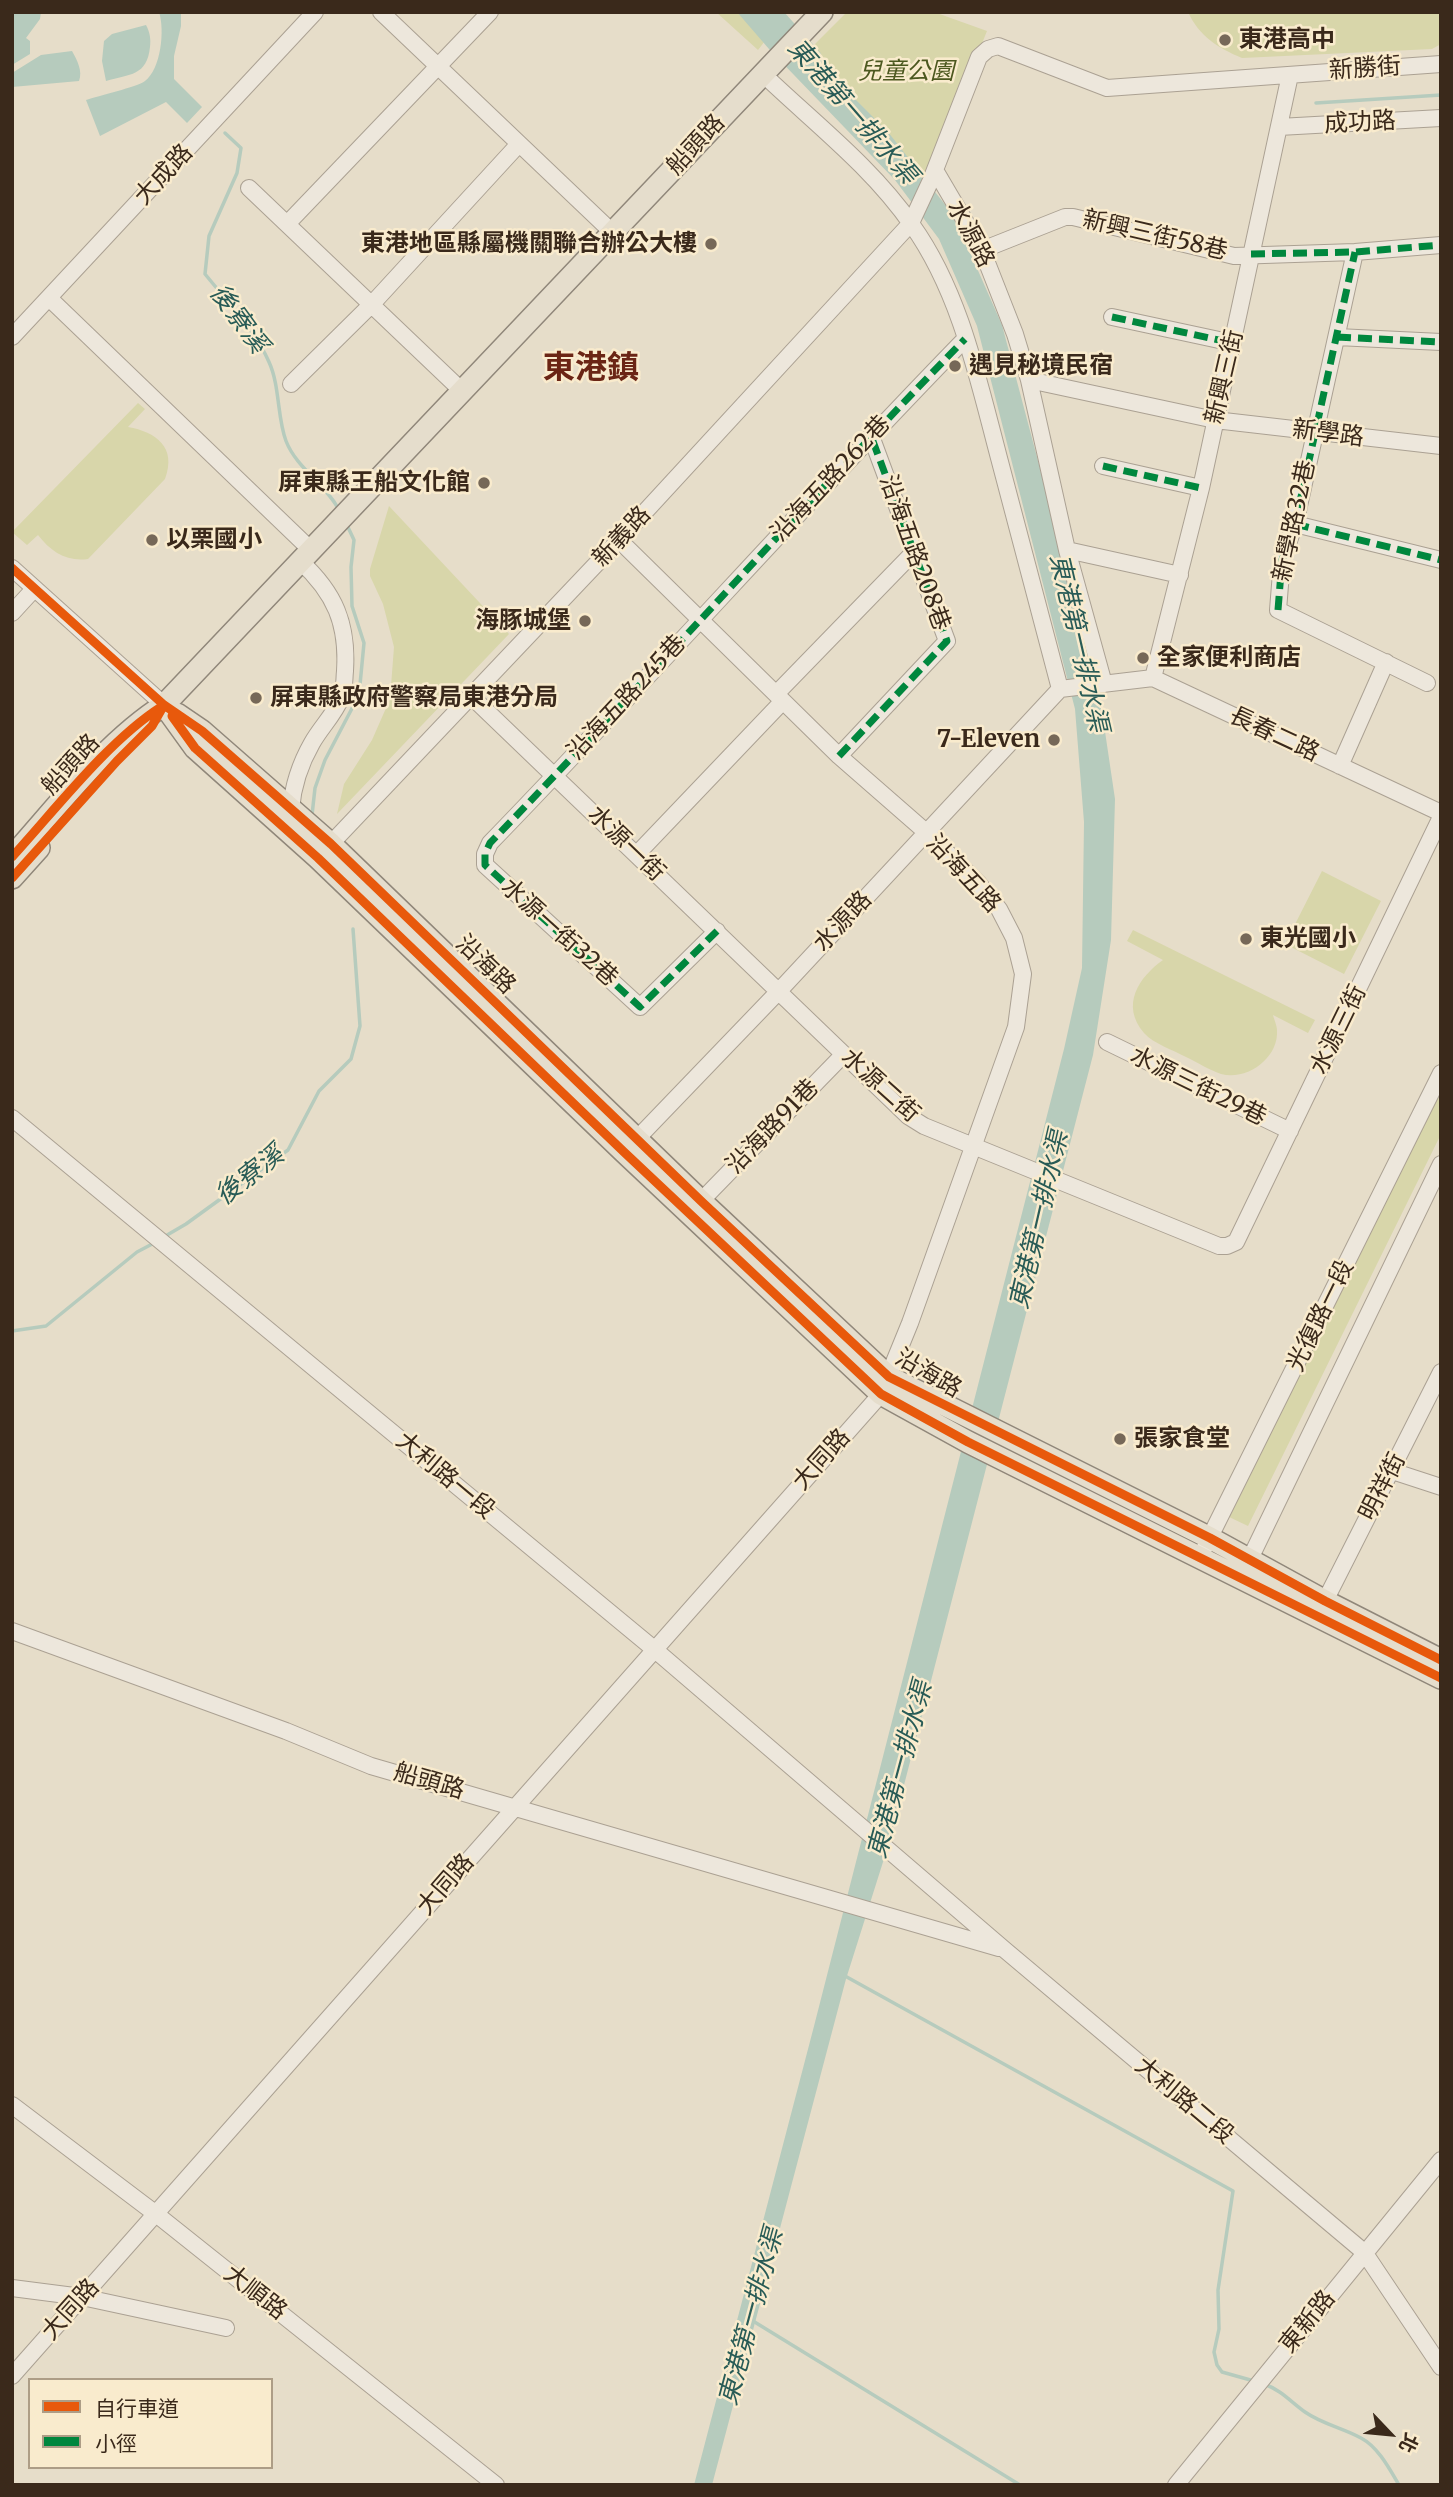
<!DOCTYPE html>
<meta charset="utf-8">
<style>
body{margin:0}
#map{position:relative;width:1453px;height:2497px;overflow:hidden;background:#e6ddc9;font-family:Merriweather,"Noto Sans TC",serif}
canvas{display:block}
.frame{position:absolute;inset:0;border:14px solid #3a291b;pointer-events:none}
.legend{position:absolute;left:28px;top:2378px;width:245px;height:91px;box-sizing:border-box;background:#f9ebcd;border:2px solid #ad9d86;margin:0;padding:9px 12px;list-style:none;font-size:21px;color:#3a291b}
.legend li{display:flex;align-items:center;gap:14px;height:35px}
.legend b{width:35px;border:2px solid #ad9d86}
.north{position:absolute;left:1355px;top:2399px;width:70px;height:70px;-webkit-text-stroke:5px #f9ebcd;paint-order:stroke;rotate:116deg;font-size:19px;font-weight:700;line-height:28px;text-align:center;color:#3a291b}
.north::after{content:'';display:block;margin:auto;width:24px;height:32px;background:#3a291b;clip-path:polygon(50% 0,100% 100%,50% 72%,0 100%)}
</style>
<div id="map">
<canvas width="1453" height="2497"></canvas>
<div class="frame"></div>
<ul class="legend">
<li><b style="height:9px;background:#e8590c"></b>自行車道</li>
<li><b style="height:9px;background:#00873e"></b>小徑</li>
</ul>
<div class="north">北</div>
</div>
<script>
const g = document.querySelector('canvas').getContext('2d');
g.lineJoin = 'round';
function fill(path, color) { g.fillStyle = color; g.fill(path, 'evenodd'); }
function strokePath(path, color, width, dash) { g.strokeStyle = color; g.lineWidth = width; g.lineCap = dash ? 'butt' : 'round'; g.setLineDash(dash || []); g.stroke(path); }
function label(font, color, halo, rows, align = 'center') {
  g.font = font + ' Merriweather,"Noto Sans TC",serif'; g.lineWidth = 5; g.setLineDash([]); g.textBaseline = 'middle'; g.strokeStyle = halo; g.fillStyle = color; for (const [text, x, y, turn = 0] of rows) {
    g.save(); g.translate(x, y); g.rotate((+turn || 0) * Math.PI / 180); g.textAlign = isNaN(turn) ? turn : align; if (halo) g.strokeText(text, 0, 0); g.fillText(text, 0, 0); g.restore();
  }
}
const green = new Path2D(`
 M716 12H741L765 41 758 50Z
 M847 12H934L987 31 924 187 807 52Z
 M1188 12H1441V44L1432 49 1242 58C1218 48 1199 36 1188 12Z
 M138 403 145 409 128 427C156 432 177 447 165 479L88 559C67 562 51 552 38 535L27 545 12 532Z
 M389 506 509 634 337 814 344 784 372 740 390 699 394 647 383 604 370 576V569Z
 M1322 871 1381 901 1344 974 1285 944Z
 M1133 930 1315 1020 1308 1033 1273 1015C1274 1019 1277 1026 1277 1030 1279 1058 1247 1081 1221 1074 1209 1070 1197 1062 1186 1057 1173 1050 1154 1044 1144 1033 1120 1005 1139 977 1163 960L1127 941Z
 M1441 1091V1134L1248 1526 1227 1516Z`);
const water = new Path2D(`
 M12 12H41L40 19 26 38 30 41V54L12 65Z
 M159 12H181V26L174 56V79L202 107 187 123 166 102 100 136 86 100C98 96 137 87 145 81 161 69 165 30 159 12Z
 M737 12H784L820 52 830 74 888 132 954 216 1002 325 1099 691 1115 799 1111 940 1093 1055 889 1843 846 1979 712 2485H694L813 2030 1064 1049 1082 968 1084 822 1075 709 977 326 939 239 895 180 769 49Z
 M146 25C150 32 151 40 150 47 147 76 130 74 106 81L102 61 104 41 112 34Z
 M72 51C77 60 83 71 79 81L12 87V73L41 55Z`);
const stream = new Path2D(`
 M1316 103 1441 95
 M225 133 241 148 237 173 209 236 205 274C226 300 256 332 269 362 280 386 277 417 286 441 297 469 326 484 339 510
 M312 815 315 788 325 760 359 695 364 643 352 606 351 567 354 540 346 523
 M162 1238 186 1224 288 1150 319 1091 351 1059 360 1026 353 929
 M12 1331 46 1326 137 1252 156 1242
 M845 1976 1233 2191 1218 2290 1219 2329 1214 2352 1217 2365 1222 2372 1254 2381
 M753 2321 1020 2485
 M1264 2384C1281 2390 1291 2402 1305 2412 1322 2424 1343 2428 1361 2438 1378 2447 1389 2468 1399 2485`);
const minor = new Path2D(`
 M381 12 613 233
 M763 74C813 122 872 167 912 225 960 292 978 379 999 458 1019 535 1040 612 1060 689
 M1279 127 1441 118
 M935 170 982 250 1015 334 1029 380 1067 550 1104 684
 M249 188 461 390
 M287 224 490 12
 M982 250 1065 217H1073L1234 256 1355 252 1441 245
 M1355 252 1295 524 1282 560 1278 610 1427 683
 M49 298 311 550
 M1112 317 1233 343
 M12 337 315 12
 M1337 337 1441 342
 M1029 380 1215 420 1441 446
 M291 384 372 304 518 145
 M1103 466 1201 488
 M1295 524 1441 560
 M1067 550 1180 575
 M12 568 164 705
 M12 613 34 589
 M1153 678 1201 488 1290 75
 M776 694 914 552
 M472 697 908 1116 924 1126 1219 1246H1227L1236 1242 1441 817
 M839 756 947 641 871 436
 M1340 766 1386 662
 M291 809C293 785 300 764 312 743 321 727 334 715 341 698 345 690 344 680 345 671 348 624 335 593 300 561
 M324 851 619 540 911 223 931 180 979 57 988 49 998 46 1107 88 1441 64
 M637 854 783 701
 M717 931 640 1007 485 865V854L490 843C651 677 804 504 965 339
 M1107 1042 1290 1131
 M12 1118 654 1649 1005 1950 1364 2252 1441 2367
 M629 1147 779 991 1060 689 1153 678 1441 813
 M701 1201 844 1054
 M1392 1471 1441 1487
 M1205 1547 1441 1073
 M1246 1567 1441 1164
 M1325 1601 1441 1372
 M12 1631 286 1731 371 1766 999 1948
 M12 2105 156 2214 496 2485
 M12 2288 82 2297 226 2328
 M12 2376 881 1394 910 1323 1016 1027 1023 974 1014 938 999 909 979 884 926 832 839 756 619 540
 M1176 2485 1441 2160`);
const major = new Path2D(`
 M164 705 195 748 318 858 624 1152 881 1394 968 1442 1441 1678
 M177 714 202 731 331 844 701 1201 889 1377 1210 1538 1325 1601 1441 1660
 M12 857C58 806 106 742 164 705L822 12
 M12 878 39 848`);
const quiet = new Path2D(`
 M1251 254 1355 252 1441 245
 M1112 317 1233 343
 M1337 337 1441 342
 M1103 466 1201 488
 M1295 524 1441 560
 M1278 610 1282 560 1295 524 1355 252
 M839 756 947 641 871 436
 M717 931 640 1007 485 865V854L490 843C651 677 804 504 965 339`);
const cycleway = new Path2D(`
 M12 568 164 705 202 731 331 844 701 1201 889 1377 1210 1538 1325 1601 1441 1660
 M172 716 195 748 318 858 624 1152 881 1394 968 1442 1441 1678
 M12 857C55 810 108 741 161 707
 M12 878 117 761 152 726 164 705`);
const markers = [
 [1225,40,7,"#766858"],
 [711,244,7,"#766858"],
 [955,366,7,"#766858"],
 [484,483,7,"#766858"],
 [152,540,7,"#766858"],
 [585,621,7,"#766858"],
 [1143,658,7,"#766858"],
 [256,698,7,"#766858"],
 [1054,740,7,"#766858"],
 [1246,939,7,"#766858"],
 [1120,1439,7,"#766858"]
];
const poiNames = [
 ["東港高中",1239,40],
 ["東港地區縣屬機關聯合辦公大樓",697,244,"right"],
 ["遇見秘境民宿",969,366],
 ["屏東縣王船文化館",470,483,"right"],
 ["以栗國小",166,540],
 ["海豚城堡",571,621,"right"],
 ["全家便利商店",1157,658],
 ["屏東縣政府警察局東港分局",270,698],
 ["7-Eleven",1040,740,"right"],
 ["東光國小",1260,939],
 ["張家食堂",1134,1439]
];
const streetNames = [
 ["新勝街",1365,69,-4],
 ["成功路",1360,123,-3],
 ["船頭路",696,145,-47],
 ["大成路",164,175,-47],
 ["水源路",970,234,62],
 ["新興三街58巷",1155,236,13],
 ["新興三街",1225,377,-77],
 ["新學路",1328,434,7],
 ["沿海五路262巷",831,479,-47],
 ["新學路32巷",1295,521,-78],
 ["新義路",622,537,-47],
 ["沿海五路208巷",914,553,70],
 ["沿海五路245巷",627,698,-47],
 ["長春二路",1274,735,25],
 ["船頭路",71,765,-47],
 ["水源一街",626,844,44],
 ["沿海五路",963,874,47],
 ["水源路",843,922,-47],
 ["水源一街32巷",559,933,42],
 ["沿海路",485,965,44],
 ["水源三街",1339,1030,-64],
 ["水源二街",880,1086,42],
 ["水源三街29巷",1198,1087,26],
 ["沿海路91巷",773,1127,-46],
 ["光復路一段",1321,1316,-64],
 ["沿海路",928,1374,30],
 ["大同路",822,1460,-48],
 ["大利路一段",445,1476,40],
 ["明祥街",1383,1487,-63],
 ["船頭路",429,1782,16],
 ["大同路",446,1885,-49],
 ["大利路二段",1184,2101,40],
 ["大順路",255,2293,38],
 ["大同路",71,2310,-48],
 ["東新路",1308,2322,-51]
];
const parkNames = [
 ["兒童公園",906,72]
];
const waterNames = [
 ["東港第一排水渠",852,112,49],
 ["後寮溪",238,319,54],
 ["東港第一排水渠",1078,643,77],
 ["後寮溪",250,1176,-38],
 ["東港第一排水渠",1040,1220,-77],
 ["東港第一排水渠",901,1770,-75],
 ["東港第一排水渠",752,2317,-75]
];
const districtNames = [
 ["東港鎮",591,369]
];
fill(green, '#d8d6aa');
fill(water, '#b6cbbd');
strokePath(stream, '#b6cbbd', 3.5);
strokePath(minor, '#aba193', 18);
strokePath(major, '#90877a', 24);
strokePath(minor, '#ede7dc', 16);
strokePath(major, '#e5ddcc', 21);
strokePath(quiet, '#00873e', 7, [14, 7]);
strokePath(cycleway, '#e8590c', 9);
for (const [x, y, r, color] of markers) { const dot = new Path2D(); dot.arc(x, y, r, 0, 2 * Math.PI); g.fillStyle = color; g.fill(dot); strokePath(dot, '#f9ebcd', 2.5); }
label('bold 24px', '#3a291b', '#f9ebcd', poiNames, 'left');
label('24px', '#3a291b', '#f9ebcd', streetNames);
label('italic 24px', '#4c581f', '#f9ebcd', parkNames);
label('italic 26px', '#285b56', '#f9ebcd', waterNames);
label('bold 32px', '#6b2515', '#f9ebcd', districtNames);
</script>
